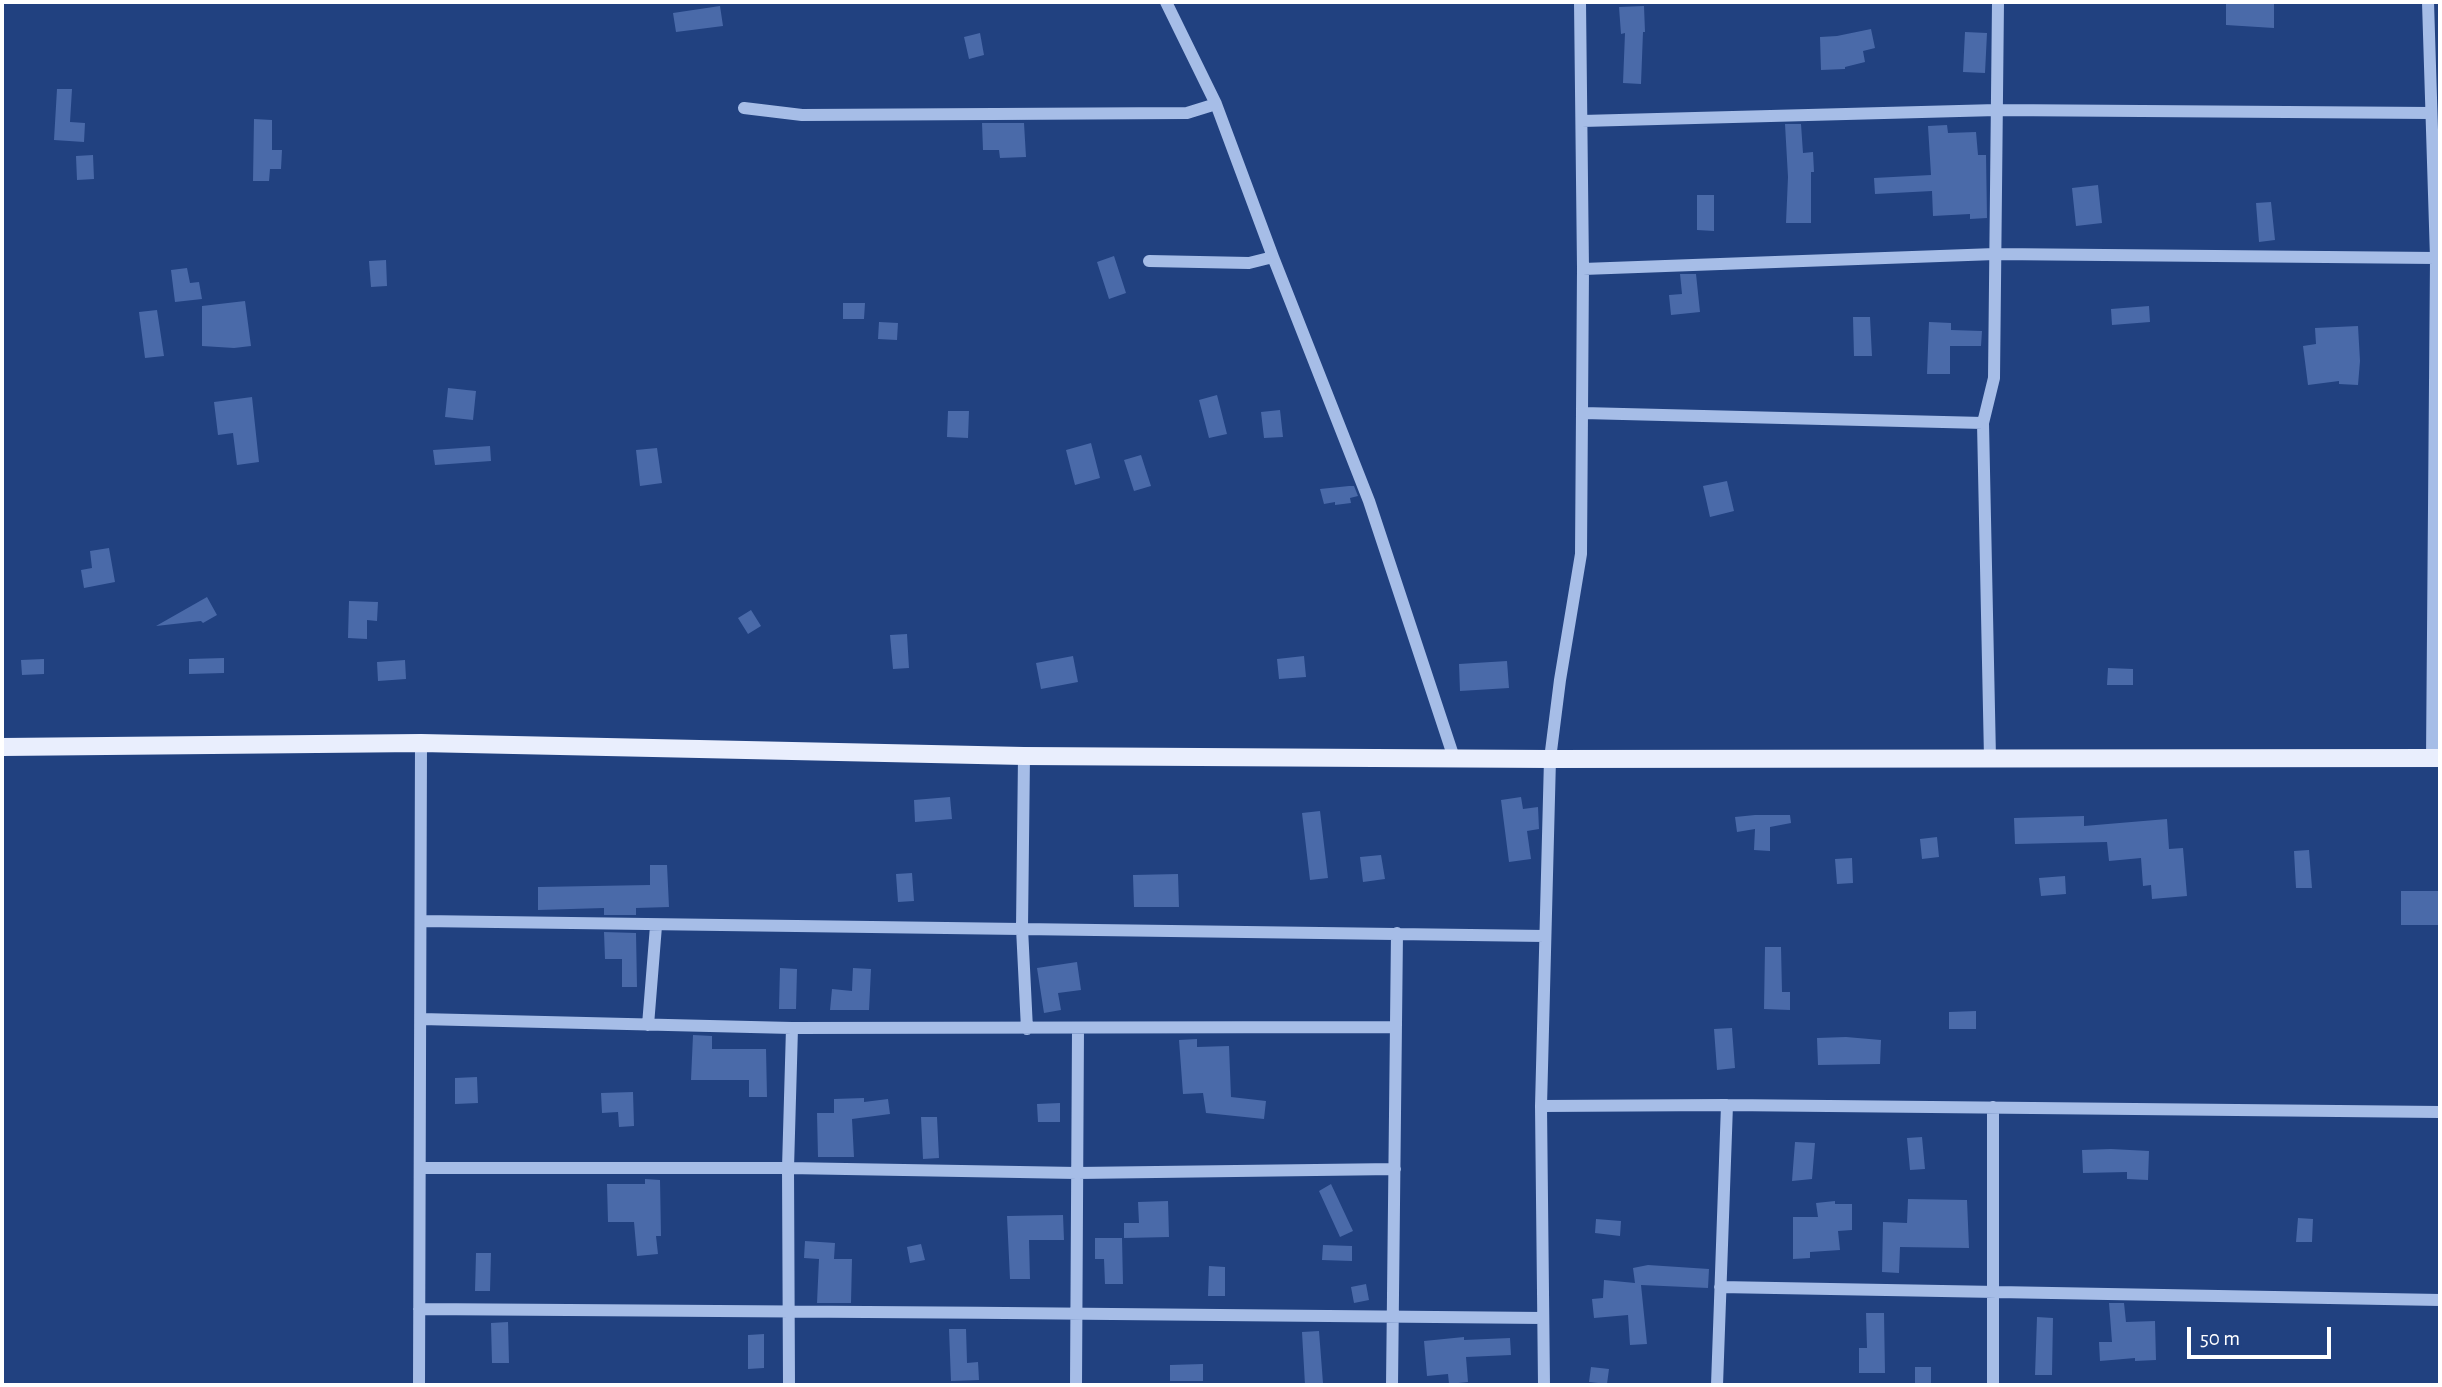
<!DOCTYPE html>
<style>
body{margin:0}
#map{position:relative;width:2442px;height:1387px;overflow:hidden;background:#214180;font-family:"Alegreya Sans",sans-serif}
canvas{display:block}
.frame{position:absolute;inset:0;border:4px solid #fff;pointer-events:none}
.scale{position:absolute;left:2187px;top:1327px;width:144px;height:32px;box-sizing:border-box;border:4px solid #fff;border-top:0;padding-left:9px;font-size:21px;line-height:24px;white-space:nowrap;color:#fff;-webkit-text-stroke:5px #214180;paint-order:stroke}
</style>
<div id="map">
<canvas width="2442" height="1387"></canvas>
<div class="frame"></div>
<div class="scale">50 m</div>
</div>
<script>
const g = document.querySelector('canvas').getContext('2d');
g.lineJoin = 'round';
function fill(path, color) { g.fillStyle = color; g.fill(path, 'evenodd'); }
function strokePath(path, color, width, dash) { g.strokeStyle = color; g.lineWidth = width; g.lineCap = dash ? 'butt' : 'round'; g.setLineDash(dash || []); g.stroke(path); }
const building = new Path2D(`
 M2226 2H2274V28L2226 25Z
 M720 6 723 26 676 32 673 13Z
 M1644 6 1645 32H1643L1641 84 1623 83 1625 33 1621 34 1619 7Z
 M1871 29 1875 48 1863 51 1865 62 1845 67V69L1821 70 1820 37 1837 36Z
 M1965 32 1987 33 1985 73 1963 72Z
 M980 33 984 55 969 59 964 37Z
 M57 89H72L70 122 85 123 84 142 54 140Z
 M254 119 272 120V150H282L281 169H270L269 181H253Z
 M982 123H1024L1026 157 1000 158 999 150H983Z
 M1785 124H1801L1803 153 1813 152 1814 172H1811V223H1786L1788 177Z
 M1947 125 1948 133 1976 132 1978 155H1986L1987 218 1970 219V214L1933 216 1932 191 1875 194 1874 178 1931 175 1928 126Z
 M93 155 94 179 77 180 76 156Z
 M2098 185 2102 223 2076 226 2072 188Z
 M1697 195H1714V231L1697 230Z
 M2271 202 2275 240 2259 242 2256 203Z
 M1114 256 1126 293 1109 299 1097 262Z
 M386 260 387 286 371 287 369 261Z
 M187 268 190 283 199 282 202 299 175 302 171 270Z
 M1680 274H1696L1700 312 1671 315 1669 295 1682 294Z
 M245 301 251 346 234 348 202 346V306Z
 M843 303H865L864 319H843Z
 M2149 306 2150 322 2112 325 2111 309Z
 M157 310 164 356 145 358 139 312Z
 M1853 317H1870L1872 356H1854Z
 M879 322 898 323 897 340 878 339Z
 M1929 322 1951 323V330L1982 331 1981 346H1950V374H1927Z
 M2358 326 2360 361 2358 385 2339 384V381L2308 385 2303 346 2316 344 2315 328Z
 M448 388 476 391 473 420 445 417Z
 M1217 395 1227 434 1209 438 1199 400Z
 M252 397 259 462 237 465 233 433 218 435 214 402Z
 M1280 410 1283 437 1264 438 1261 412Z
 M948 411H969L968 438 947 437Z
 M1091 443 1100 478 1075 485 1066 450Z
 M490 446 491 461 435 465 433 450Z
 M657 448 662 483 640 486 636 450Z
 M1141 455 1151 486 1134 491 1124 460Z
 M1727 481 1734 511 1710 517 1703 486Z
 M1349 486H1354L1358 496 1350 498 1351 503 1335 505V502L1324 504 1320 489Z
 M109 548 115 582 84 588 81 570 92 568 90 551Z
 M207 597 217 615 203 623 201 621 156 626Z
 M349 601 378 602 377 621 367 620V639L348 638Z
 M751 610 761 626 748 634 738 618Z
 M907 634 909 668 893 669 890 635Z
 M1073 656 1078 682 1041 689 1036 663Z
 M1304 656 1306 677 1279 679 1277 659Z
 M224 658V673L189 674V659Z
 M44 659V674L22 675 21 660Z
 M405 660 406 679 378 681 377 662Z
 M1507 661 1509 688 1460 691 1459 664Z
 M2108 668 2133 669V685H2107Z
 M950 797 952 819 915 822 914 800Z
 M1521 797 1523 809 1538 807 1539 829 1527 831 1531 859 1509 862 1501 800Z
 M1320 811 1328 878 1310 880 1302 813Z
 M1755 815H1790L1791 823 1770 827V851L1754 850 1755 829 1737 832 1735 817Z
 M2084 816V826L2167 819 2169 849 2183 848 2187 896 2152 899 2151 885 2143 886 2141 858 2109 861 2107 842 2015 844 2014 818Z
 M1937 837 1939 857 1922 859 1920 839Z
 M2309 850 2312 888H2296L2294 851Z
 M1381 855 1385 879 1363 882 1360 857Z
 M1852 858 1853 883 1837 884 1835 859Z
 M650 865H667L669 907 636 908V915H604V908L538 910V887L650 885Z
 M912 873 914 901 898 902 896 874Z
 M1178 874 1179 907H1134L1133 875Z
 M2065 876 2066 894 2041 896 2039 878Z
 M2401 891H2440V925H2401Z
 M604 932 636 933 637 987H622V959H605Z
 M1765 947H1781L1782 992H1790V1010L1764 1009Z
 M1077 962 1081 990 1058 993 1061 1010 1044 1013 1037 968Z
 M780 968 797 969 796 1009H779Z
 M853 968 871 969 869 1010H830L832 989 852 991Z
 M1976 1011V1029H1949V1012Z
 M1732 1028 1735 1068 1717 1070 1714 1029Z
 M693 1035 712 1036V1049H766L767 1097H749V1080H691Z
 M1846 1037 1881 1040 1880 1064 1818 1065 1817 1038Z
 M1197 1039V1047L1229 1046 1231 1097 1266 1101 1264 1119 1206 1113 1203 1093 1183 1094 1179 1040Z
 M477 1077 478 1103 455 1104V1078Z
 M633 1092 634 1126 619 1127 618 1112 602 1113 601 1093Z
 M864 1098V1102L888 1099 890 1114 852 1119 854 1157H818L817 1113H834V1099Z
 M1060 1103V1122H1038L1037 1104Z
 M921 1117H937L939 1158 923 1159Z
 M1922 1137 1925 1169 1910 1170 1907 1138Z
 M1795 1142 1815 1143 1812 1179 1792 1181Z
 M2111 1149 2149 1151 2148 1180 2127 1179V1172L2083 1173 2082 1150Z
 M645 1179 660 1180 661 1236H656L658 1254 637 1256 634 1222H608L607 1184H645Z
 M1331 1184 1353 1231 1340 1237 1319 1191Z
 M1908 1199 1967 1200 1969 1248 1900 1247 1899 1273 1882 1272 1883 1222 1907 1223Z
 M1168 1201 1169 1237 1124 1238V1223H1139L1138 1202Z
 M1835 1201V1204H1852V1230L1838 1231 1840 1250 1810 1252V1258L1793 1259V1217H1818L1816 1203Z
 M1063 1215 1064 1240H1029L1030 1279H1010L1007 1216Z
 M2298 1218 2313 1219 2312 1242H2296Z
 M1596 1219 1621 1221 1620 1236 1595 1233Z
 M1095 1238H1122L1123 1284H1105L1104 1259H1095Z
 M805 1241 835 1243 834 1259H852L851 1303H817L819 1259 804 1258Z
 M921 1244 925 1260 910 1263 907 1247Z
 M1323 1245 1352 1246V1261L1322 1260Z
 M476 1253H491L490 1291H475Z
 M1648 1265 1709 1269 1708 1288 1641 1285 1647 1344 1630 1345 1628 1315 1594 1318 1592 1299 1603 1298 1604 1280 1635 1283 1633 1268Z
 M1209 1266 1225 1267V1296H1208Z
 M1366 1284 1369 1300 1354 1303 1351 1287Z
 M2109 1303H2124L2126 1322 2155 1321 2156 1360 2135 1361V1358L2100 1361 2099 1342H2112Z
 M1866 1313H1884L1885 1373H1859V1348H1867Z
 M2037 1317 2053 1318 2052 1375H2035Z
 M508 1322 509 1363H492L491 1323Z
 M949 1329H966L967 1363 978 1362 979 1380 951 1381Z
 M1319 1331 1323 1383H1321V1385H1305L1302 1332Z
 M764 1334V1368L748 1369V1335Z
 M1464 1337V1340L1510 1338 1511 1355 1466 1357 1468 1382 1449 1384 1448 1374 1427 1376 1424 1341Z
 M1203 1364V1381H1170V1365Z
 M1591 1367 1609 1369 1607 1384 1589 1382Z
 M1915 1367H1931V1385H1915Z`);
const minor = new Path2D(`
 M1166 2 1216 104 1273 257 1369 501 1454 758
 M2428 2 2436 258 2432 758
 M744 108 802 115 1187 113 1216 104
 M1582 121 1997 110 2431 113
 M1149 261 1249 263 1273 257
 M1583 269 1995 254 2436 258
 M1583 413 1983 423
 M1024 756 1022 928 1027 1029
 M1990 758 1983 423 1994 378 1998 2
 M422 921 1545 936
 M421 1019 792 1028 1395 1027
 M648 1025 656 926
 M1541 1106 1727 1105 2440 1112
 M420 1168H788L1077 1173 1395 1169
 M1720 1287 2440 1300
 M419 1309C794 1313 1168 1312 1543 1318
 M419 1385 421 743
 M789 1385 788 1168 792 1028
 M1076 1385 1078 1029
 M1392 1385 1397 933
 M1544 1385 1541 1106 1550 759 1560 680 1581 554 1583 269 1580 2
 M1717 1385 1727 1105
 M1993 1385V1107`);
const major = new Path2D(`
 M2 747 421 743 1024 756 1550 759 2440 758`);
fill(building, '#4a6aa9');
strokePath(minor, '#a6bde7', 12);
strokePath(major, '#e9eefd', 18);
</script>
